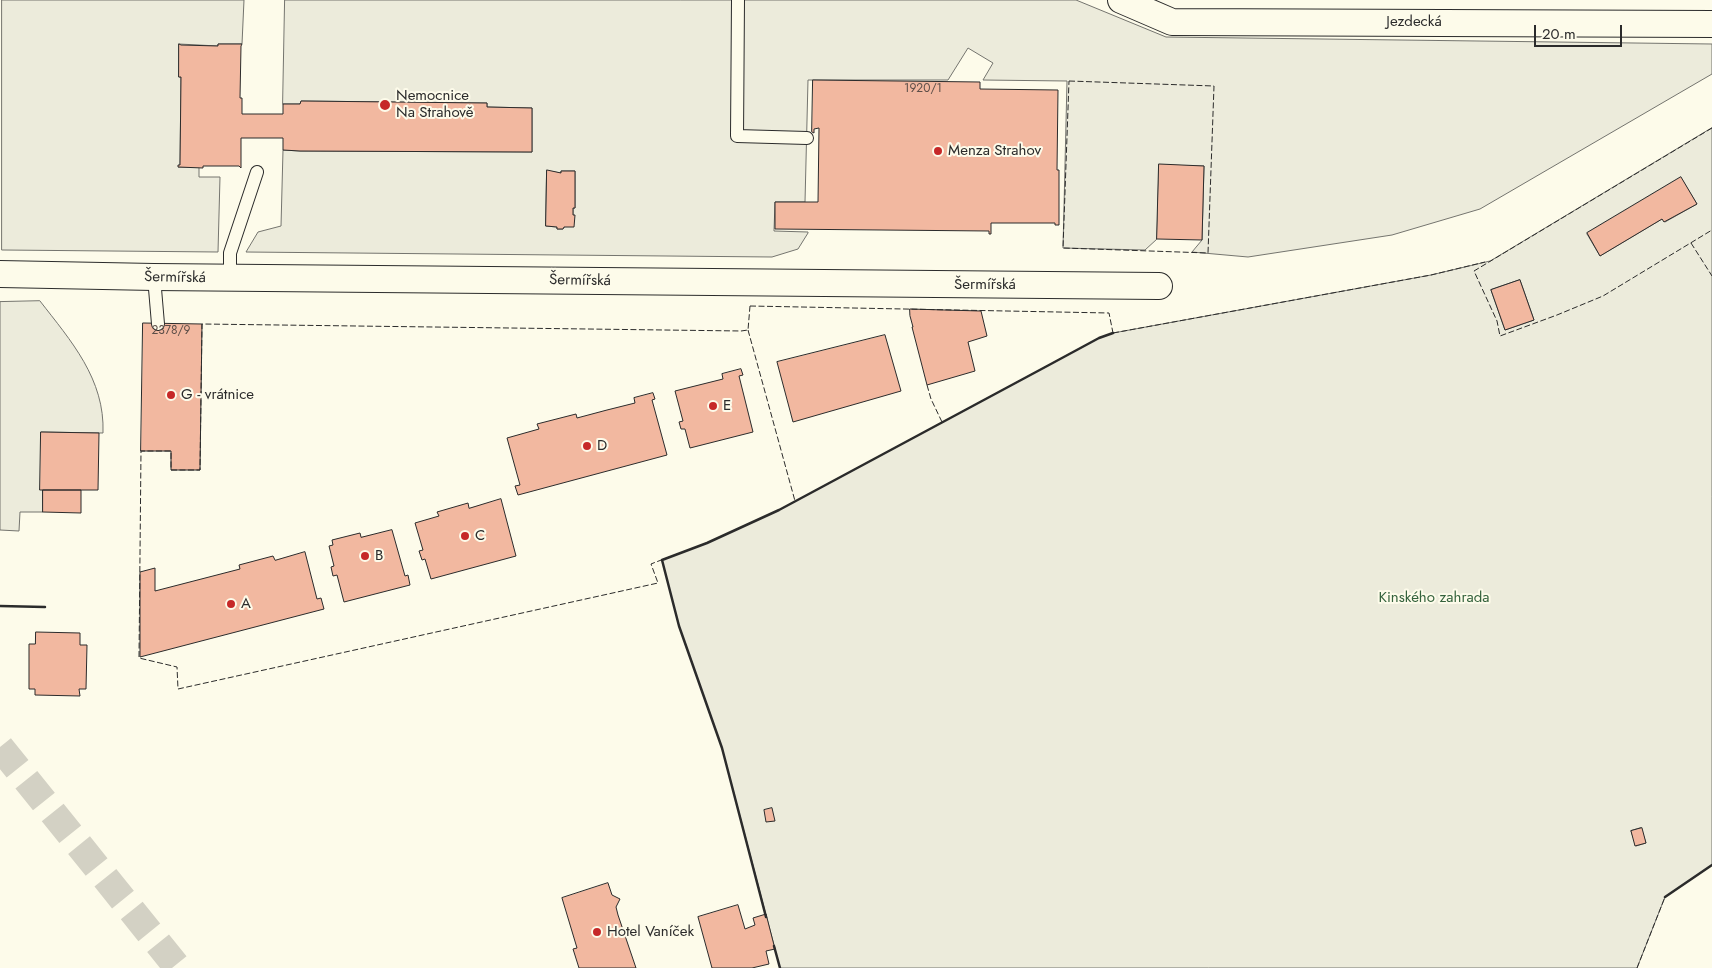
<!DOCTYPE html>
<meta charset="utf-8">
<style>
body{margin:0}
#map{position:relative;width:1712px;height:968px;overflow:hidden;background:#fdfbea;font-family:Jost,sans-serif}
canvas{display:block}
.scale{position:absolute;left:1534px;top:25px;width:88px;height:22px;box-sizing:border-box;border:2px solid #2b2b2b;border-top:0;padding-left:6px;font-size:15px;line-height:18px;white-space:nowrap;color:#2b2b2b;-webkit-text-stroke:4px #fdfbea;paint-order:stroke}
</style>
<div id="map">
<canvas width="1712" height="968"></canvas>
<div class="scale">20 m</div>
</div>
<script>
const g = document.querySelector('canvas').getContext('2d');
g.lineJoin = 'round';
function fill(path, color) { g.fillStyle = color; g.fill(path, 'evenodd'); }
function strokePath(path, color, width, dash) { g.strokeStyle = color; g.lineWidth = width; g.lineCap = dash ? 'butt' : 'round'; g.setLineDash(dash || []); g.stroke(path); }
function label(font, color, halo, rows, align = 'center') {
  g.font = font + ' Jost,sans-serif'; g.lineWidth = 4; g.setLineDash([]); g.textBaseline = 'middle'; g.strokeStyle = halo; g.fillStyle = color; for (const [text, x, y, turn = 0] of rows) {
    g.save(); g.translate(x, y); g.rotate((+turn || 0) * Math.PI / 180); g.textAlign = isNaN(turn) ? turn : align; if (halo) g.strokeText(text, 0, 0); g.fillText(text, 0, 0); g.restore();
  }
}
const green = new Path2D(`
 M2 0H244L242 44H218V46L179 44V77H181L180 165 178 167H199V177H220L218 252 2 250Z
 M285 0H1076L1166 37 1712 44V74L1480 209 1392 235 1248 257 1192 252 1202 240 1204 166 1159 165 1157 239 1145 250 1063 248 1067 81 983 80 993 63 968 48 948 80H808L805 202H775L774 231 808 232V233L798 249 772 257 246 252 258 232 281 226 283 150 300 151 532 152V108L487 107V103H486L301 101 300 104H283ZM547 171 561 173V171H575V208H573V215L563 229H557V227L546 226Z
 M1712 128V865L1665 897 1637 968H780L722 748 679 626 662 560 707 543 779 510 1099 338 1113 333 1431 275 1490 261ZM1681 178 1697 204 1665 222 1662 219 1600 256 1587 234ZM1520 280 1534 320 1505 330 1491 290ZM1641 828 1646 843 1636 846 1631 831Z
 M40 301C71 341 105 379 103 433L41 432 43 512H20L19 531 0 530V302Z`);
const building = new Path2D(`
 M179 44 181 45 218 46V44H242L241 46 240 98H242V114H283V104H300L301 101 485 103H487V107L532 108V152L300 151 283 150V138H241V168L239 166H203V168L178 167V165H180L181 77H179Z
 M813 80 980 82V89L1058 90 1057 170H1059V225H1055V223H991V234H989V231L775 229V202H818L819 128 814 129V133L812 132Z
 M1159 164 1204 166 1202 240 1157 239Z
 M547 170 561 173V171H575V208H573V215H575L574 227H564L563 229H557V227L546 226Z
 M1681 177 1697 204 1664 222 1662 219 1600 256 1587 233Z
 M1520 280 1534 320 1505 330 1491 290Z
 M910 309 981 311 987 336 968 342 975 371 927 385 912 327H913L910 316Z
 M143 323 202 324 200 470H171V451H141Z
 M885 335 901 391 793 422 777 362Z
 M741 369 743 375 739 376 753 432 690 448 685 429H681L679 422 683 421 675 391 723 379 722 374Z
 M653 393 655 399 652 400 667 455 518 495 515 486 520 485 507 438 539 429 537 424 576 414 577 418 607 410 635 403 634 398Z
 M41 432 99 433 98 490H40Z
 M43 490H81V513L43 512Z
 M501 499 516 556 431 579 425 559 422 560 419 551 423 550 415 523 439 516 437 512 468 503 469 508Z
 M392 530 405 576 408 575 410 585 344 602 337 575 333 576 331 567 334 566 329 546 333 545 332 540 360 533 361 537Z
 M305 552 317 599 321 598 324 609 140 657V572L155 568V591L240 569 239 565 273 556 275 560Z
 M36 632 80 633V645H87L86 689H79L80 696 35 695V689H29V644H35Z
 M772 808 775 821 766 822 764 810Z
 M1642 828 1646 843 1635 846 1631 831Z
 M608 883 612 895 620 899 616 907 618 915 636 968H579L573 949 577 948 562 898Z
 M738 905 745 929 755 925 753 918 766 914 775 949 766 951 769 964 752 968H712L698 917Z`);
const trunkTunnel = new Path2D(`
 M0 747 178 968`);
const service = new Path2D(`
 M738 0 737 136 807 138
 M154 277 158 324
 M230 278V253L257 172`);
const minor = new Path2D(`
 M1121 0 1172 22 1712 24
 M0 274 154 277 1159 286`);
const fence = new Path2D(`
 M1069 81 1214 86 1208 253 1063 248Z
 M1712 128 1474 271 1497 321 1500 336 1557 315 1603 296 1712 230
 M1691 243 1712 276
 M750 306 1109 313 1113 333 1099 338 1049 365 779 510 707 543 656 562 651 564 658 583 178 689 177 667 139 658 141 451H171V470H200L202 324 741 331 748 330Z
 M748 330 795 501
 M1113 333 1431 275 1485 262
 M927 385 931 399 942 422
 M1637 968 1665 897`);
const wall = new Path2D(`
 M0 606 45 607
 M1665 897 1712 865
 M766 917 722 748 679 626 662 560 707 543 779 510 1049 365 1099 338 1113 333
 M774 946 780 968`);
const markers = [
 [385,105,6,"#c62828"],
 [938,151,5,"#c62828"],
 [171,395,5,"#c62828"],
 [713,406,5,"#c62828"],
 [587,446,5,"#c62828"],
 [465,536,5,"#c62828"],
 [365,556,5,"#c62828"],
 [231,604,5,"#c62828"],
 [597,932,5,"#c62828"]
];
const numberNames = [
 ["1920/1",923,89],
 ["2378/9",171,331]
];
const streetNames = [
 ["Jezdecká",1414,22],
 ["Šermířská",175,278,1],
 ["Šermířská",580,281,1],
 ["Šermířská",985,285]
];
const poiNames = [
 ["Nemocnice",396,96],
 ["Na Strahově",396,113],
 ["Menza Strahov",948,151],
 ["G - vrátnice",181,395],
 ["E",723,406],
 ["D",597,446],
 ["C",475,536],
 ["B",375,556],
 ["A",241,604],
 ["Hotel Vaníček",607,932]
];
const parkNames = [
 ["Kinského zahrada",1434,598]
];
fill(green, '#ecebdb');
strokePath(green, '#74746e', 1);
fill(building, '#f2b8a0');
strokePath(building, '#2b2b2b', 1);
strokePath(trunkTunnel, '#d3d1c4', 28, [28, 14]);
strokePath(service, '#2b2b2b', 14);
strokePath(minor, '#2b2b2b', 28);
strokePath(service, '#fdfbea', 12);
strokePath(minor, '#fdfbea', 26);
strokePath(fence, '#2b2b2b', 1, [6, 2.5]);
strokePath(wall, '#2b2b2b', 2.5);
for (const [x, y, r, color] of markers) { const dot = new Path2D(); dot.arc(x, y, r, 0, 2 * Math.PI); g.fillStyle = color; g.fill(dot); strokePath(dot, '#fdfbea', 2); }
label('12px', '#5d4e48', null, numberNames);
label('15px', '#2b2b2b', '#fdfbea', streetNames);
label('15px', '#2b2b2b', '#fdfbea', poiNames, 'left');
label('15px', '#34623c', '#fdfbea', parkNames);
</script>
